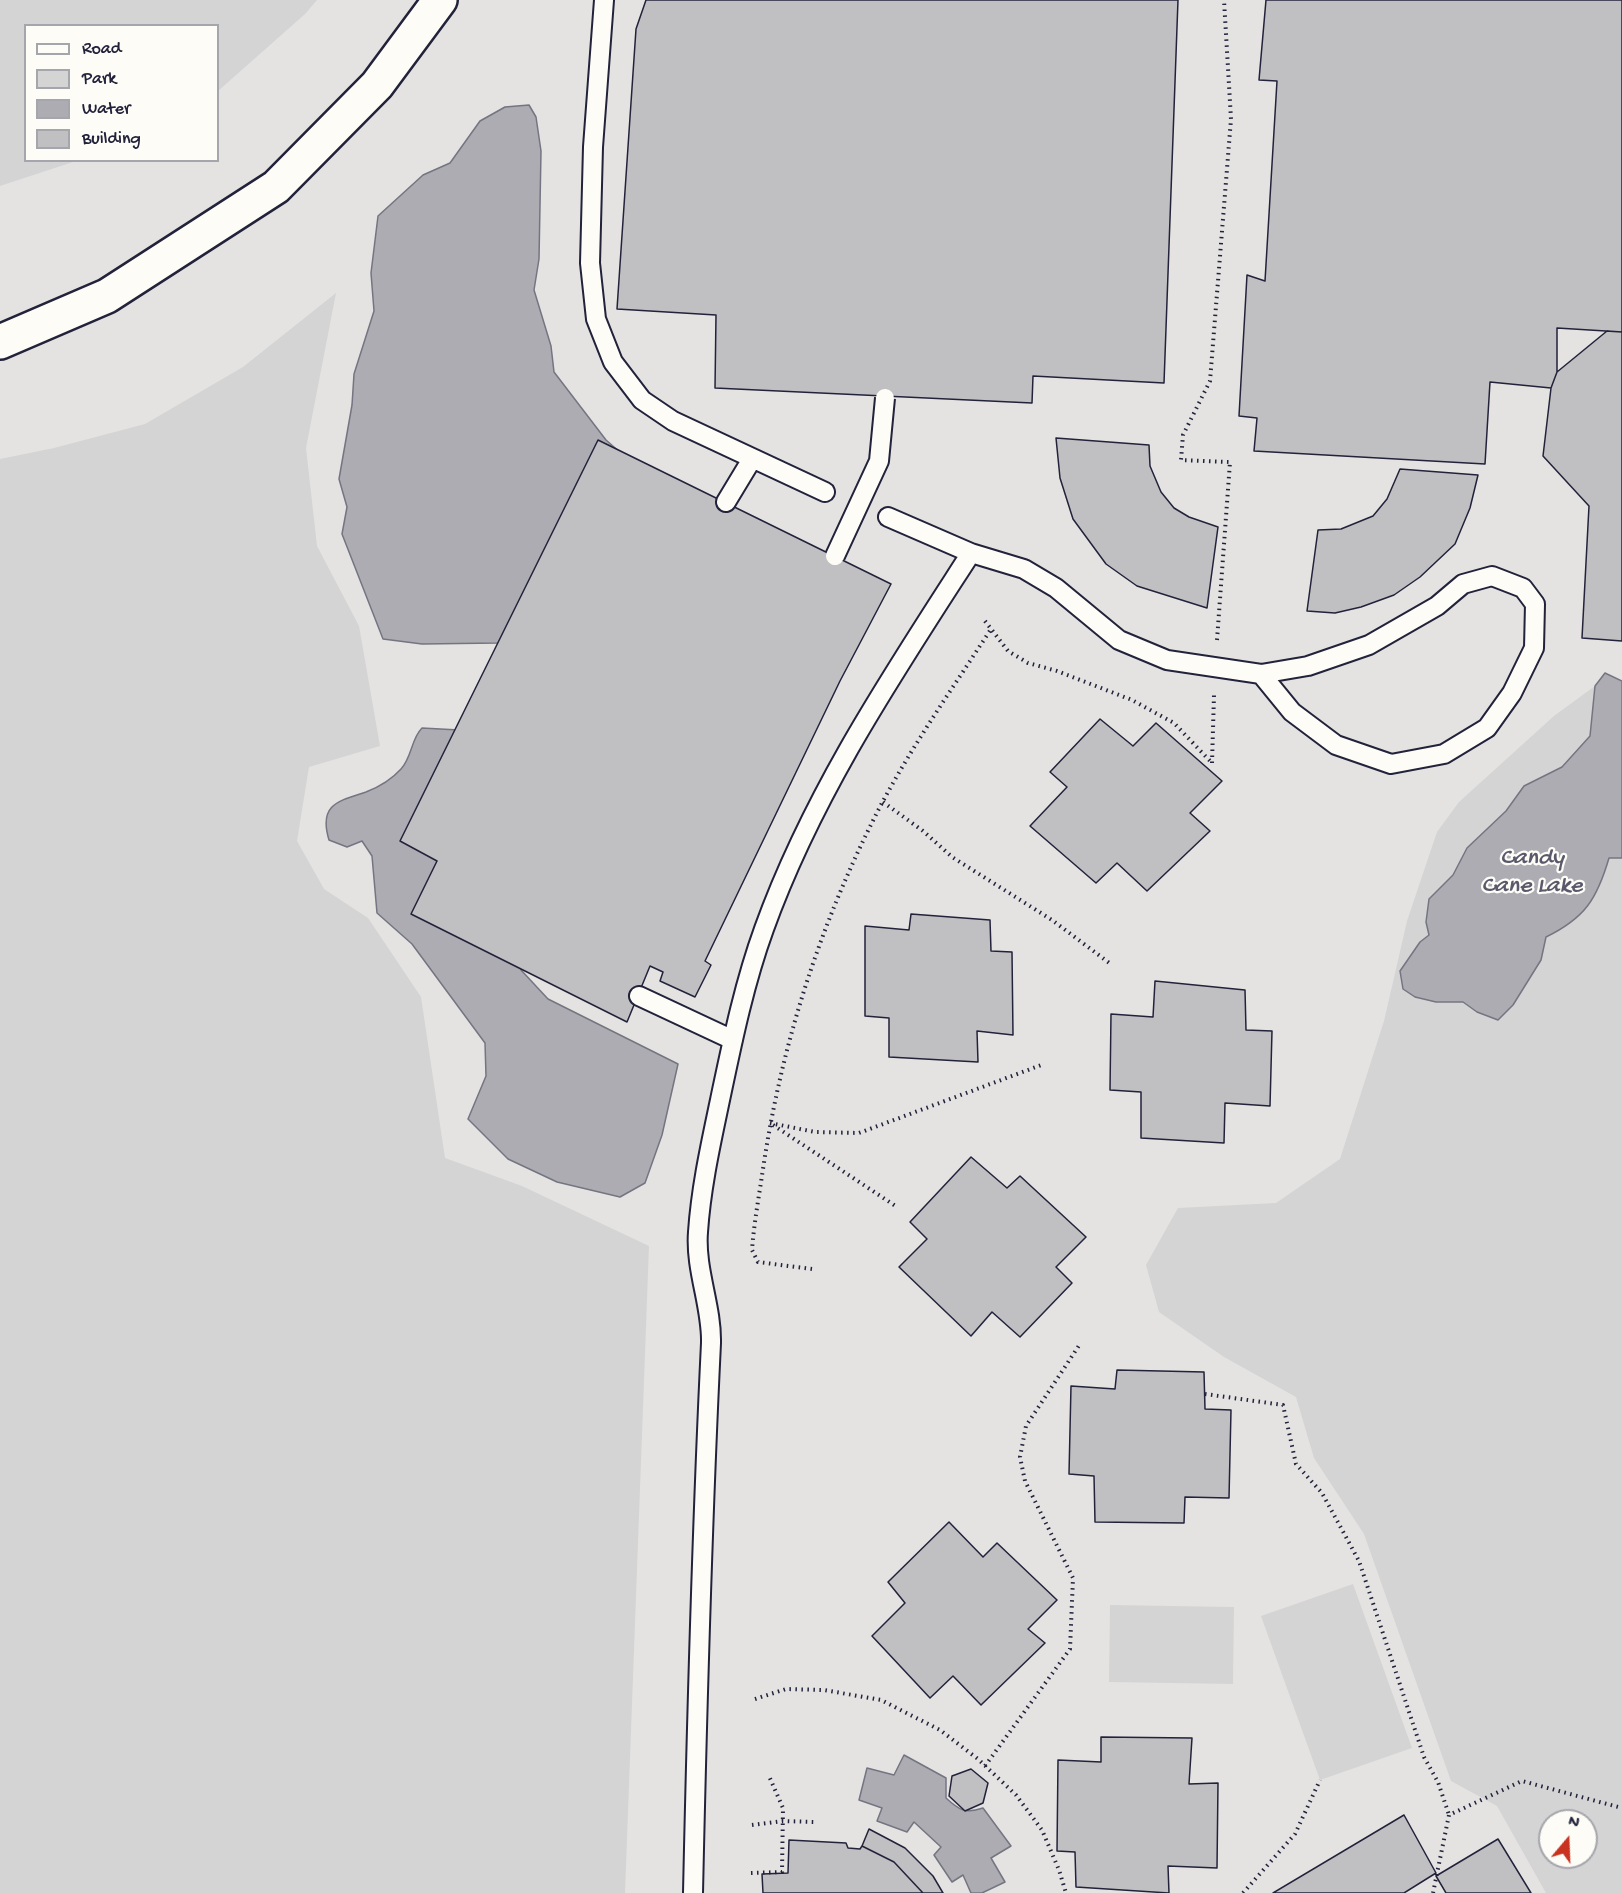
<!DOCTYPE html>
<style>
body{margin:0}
#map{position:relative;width:1622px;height:1893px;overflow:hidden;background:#f4f3ef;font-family:"Gochi Hand",sans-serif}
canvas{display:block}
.legend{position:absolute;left:24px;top:24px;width:195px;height:138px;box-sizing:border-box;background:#fdfcf7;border:2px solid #a5a5ac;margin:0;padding:8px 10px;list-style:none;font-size:18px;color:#22223b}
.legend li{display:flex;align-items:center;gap:12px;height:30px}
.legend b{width:30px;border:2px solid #a5a5ac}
.north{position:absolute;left:1538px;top:1809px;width:60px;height:60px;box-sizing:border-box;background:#fdfcf7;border:2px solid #a5a5ac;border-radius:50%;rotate:19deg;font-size:16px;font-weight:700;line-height:24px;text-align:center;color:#22223b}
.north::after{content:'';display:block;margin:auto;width:21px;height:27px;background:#c8321e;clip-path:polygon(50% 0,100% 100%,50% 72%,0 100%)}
</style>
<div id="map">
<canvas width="1622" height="1893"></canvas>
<ul class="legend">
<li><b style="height:8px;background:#fdfcf7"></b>Road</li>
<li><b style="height:16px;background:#d5d4d5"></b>Park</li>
<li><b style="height:16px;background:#acacb2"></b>Water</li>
<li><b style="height:16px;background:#c0bfc2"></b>Building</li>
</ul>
<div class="north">N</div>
</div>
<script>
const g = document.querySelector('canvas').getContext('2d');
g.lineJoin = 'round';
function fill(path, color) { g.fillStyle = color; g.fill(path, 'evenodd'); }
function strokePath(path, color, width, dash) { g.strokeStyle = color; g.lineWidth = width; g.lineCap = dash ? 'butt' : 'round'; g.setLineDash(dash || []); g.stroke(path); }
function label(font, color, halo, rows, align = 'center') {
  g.font = font + ' "Gochi Hand",sans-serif'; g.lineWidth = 4.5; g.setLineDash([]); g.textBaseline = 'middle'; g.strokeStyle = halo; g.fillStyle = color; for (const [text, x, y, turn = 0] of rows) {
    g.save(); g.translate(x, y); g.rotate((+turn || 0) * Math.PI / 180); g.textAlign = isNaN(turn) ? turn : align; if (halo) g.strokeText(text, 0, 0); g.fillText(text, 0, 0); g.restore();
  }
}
const built = new Path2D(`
 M0 0H1622V1893H0ZM26 26H218V160H26ZM1550 1821H1586V1857H1550Z`);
const green = new Path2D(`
 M0 0H317L305 14 218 91V26H26V160L76 161 0 186Z
 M336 293 306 448 317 546 359 626 380 746 309 767 297 841 324 889 368 918 421 997 445 1158 522 1186 649 1246 625 1893H0V459L54 448 145 424 243 367Z
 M1595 686 1590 736 1562 767 1524 786 1506 811 1467 848 1453 875 1429 899 1426 922 1429 935 1420 942 1400 971 1436 1002H1463L1477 1012 1513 1005 1541 960 1546 937C1584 919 1598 897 1609 858H1622V1893H1546L1497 1806 1451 1781 1364 1534 1314 1458 1296 1397 1224 1357 1159 1312 1146 1265 1178 1208 1276 1203 1340 1159 1384 1021 1407 921 1437 832 1459 802 1554 716ZM1550 1821H1586V1857H1550Z
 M1353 1584 1412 1748 1320 1780 1261 1616Z
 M1110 1605 1234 1607 1233 1684 1109 1682Z`);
const water = new Path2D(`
 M529 105 536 117 541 151 539 259 534 290 551 346 554 372 606 440 652 480 498 643 422 644 383 639 342 534 347 507 339 479 352 405 354 374 374 311 371 273 378 216 423 175 450 163 480 121 505 107Z
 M1605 673 1622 681V858H1609C1597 899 1585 918 1546 937L1541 960 1513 1005 1498 1020 1477 1012 1463 1002H1436L1415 997 1403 989 1400 971 1420 942 1429 935 1426 922 1429 899 1453 875 1467 848 1506 811 1524 786 1562 767 1590 736 1595 686Z
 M422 728 459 730 547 900 521 970 548 999 678 1064 662 1135 645 1183 620 1197 557 1182 508 1159 468 1119 486 1076 485 1043 412 944 377 913 372 856 362 841 347 847 329 840C318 804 339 801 366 792 379 787 392 779 401 769 412 757 411 739 422 728Z
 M904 1755 946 1778V1798C959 1810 965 1814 983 1808L1011 1846 991 1858 1005 1882 982 1893H971L963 1875 952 1882 934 1855 941 1847 914 1822 907 1832 877 1821 882 1808 859 1800 867 1768 894 1775Z`);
const building = new Path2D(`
 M646 0H1178L1164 383 1033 376 1032 403 715 388 716 315 617 309 636 29Z
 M1266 0H1622V332L1557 328V372L1551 388 1490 382 1485 464 1254 451 1257 418 1239 416 1247 275 1265 281 1277 81 1259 80Z
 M1607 331 1622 332V641L1582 638 1589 506 1543 456 1551 388 1557 372Z
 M1056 438 1149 445 1150 466 1161 492 1174 508 1189 517 1218 527 1207 608 1137 586 1106 564 1073 519 1060 478Z
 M598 440 891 584 840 681 705 961 711 965 695 997 660 981 663 972 650 966 627 1022 411 914 437 861 400 841Z
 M1400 469 1478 475 1470 508 1455 544 1420 577 1394 595 1361 607 1335 613 1307 611 1318 530 1341 529 1373 516 1387 499Z
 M1100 719 1133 746 1156 723 1222 781 1190 813 1210 831 1147 891 1117 863 1096 883 1030 826 1067 787 1050 772Z
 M911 914 990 920 991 951 1012 952 1013 1035 977 1031 978 1062 889 1057V1018L865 1016V926L909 930Z
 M1155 981 1245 990 1246 1030 1272 1031 1270 1106 1225 1103 1224 1143 1141 1138V1092L1110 1090 1111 1014 1153 1017Z
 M971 1157 1007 1188 1020 1176 1086 1237 1056 1267 1072 1283 1020 1337 992 1312 971 1336 899 1267 927 1239 910 1222Z
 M1117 1370 1204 1372 1205 1409 1231 1410 1229 1498 1185 1497 1184 1523 1095 1522 1094 1476 1069 1474 1071 1386 1115 1389Z
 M949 1522 983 1557 997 1543 1057 1600 1028 1629 1045 1643 981 1705 953 1676 930 1698 872 1636 905 1603 888 1582Z
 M1101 1737 1192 1738 1189 1784 1218 1783 1217 1868 1168 1866 1169 1893 1076 1887 1075 1852 1057 1851 1058 1760 1101 1762Z
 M971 1769 988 1783 983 1803 965 1811 949 1796 952 1776Z
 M1404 1815 1436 1873 1404 1893H1273Z
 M869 1829 905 1848 933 1876 943 1893H923L894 1862 862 1846Z
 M1498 1839 1531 1893H1446L1436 1876Z
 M789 1840 846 1843 848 1848 860 1849 862 1846 894 1862 923 1893H763L762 1874 788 1873Z`);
const path = new Path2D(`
 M985 621 1008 651 1028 663 1057 671 1132 700 1174 723 1211 762
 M1217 640 1230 462 1181 460 1183 435 1210 381 1231 119 1224 0
 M1212 763 1214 695
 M883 802 923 831 952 857 1052 920 1112 965
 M770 1123 815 1132 859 1133 1044 1064
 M773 1125 897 1207
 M812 1269 758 1262 752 1250C754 1223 759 1196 763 1169 782 1041 822 918 882 803 914 743 954 686 991 629
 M1205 1394 1283 1405 1296 1464 1322 1493 1359 1561 1424 1757 1438 1782 1449 1815
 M755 1699 786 1689 824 1690 881 1700 940 1730 978 1759 1016 1795 1042 1830 1059 1870 1066 1893
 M985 1766 1070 1649 1073 1578 1025 1481 1020 1457 1026 1426 1080 1344
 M752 1825 783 1821 815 1822
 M751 1873 782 1872 783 1808 769 1776
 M1243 1893 1295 1834 1320 1780
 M1433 1893 1449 1815 1522 1781 1622 1808`);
const lane = new Path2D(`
 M604 0 593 147 590 263 596 319 613 362 642 400 673 421 825 492
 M726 502 752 459
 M971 553 1024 569 1056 588 1119 640 1167 660 1261 674 1308 666 1369 645 1437 606 1463 584 1492 576 1523 588 1535 604 1534 648 1512 693 1487 728 1444 754 1391 764 1336 745 1292 712 1261 674
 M639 996 733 1040
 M693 1893C697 1710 702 1527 711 1343 712 1306 695 1270 698 1232 701 1187 711 1143 720 1100 732 1043 744 984 764 929 813 793 893 674 971 553L888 517`);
const secondary = new Path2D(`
 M0 342 107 296 276 187 377 85 440 0`);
const laneBridge = new Path2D(`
 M835 556 879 461 885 398`);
const waterNames = [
 ["Candy",1532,859],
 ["Cane Lake",1532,887]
];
fill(built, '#e4e3e2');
fill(green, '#d5d4d5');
fill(water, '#acacb2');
strokePath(water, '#757582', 1.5);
fill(building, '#c0bfc2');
strokePath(building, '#22223b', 1.5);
strokePath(lane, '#22223b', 22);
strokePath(secondary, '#22223b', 38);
strokePath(path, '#22223b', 4, [1.5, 4.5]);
strokePath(lane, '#fdfcf7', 18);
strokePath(secondary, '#fdfcf7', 33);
strokePath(laneBridge, '#22223b', 22, []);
strokePath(laneBridge, '#fdfcf7', 18);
label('italic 24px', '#59596b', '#fdfcf7', waterNames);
</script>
